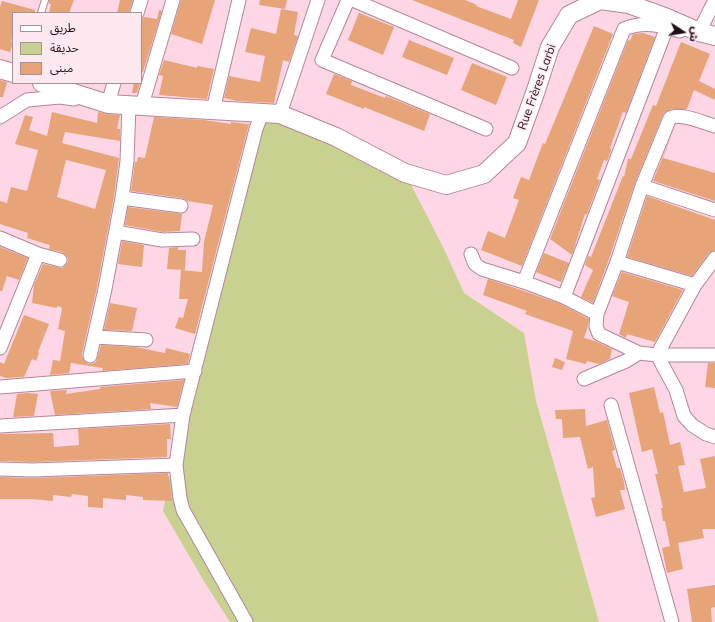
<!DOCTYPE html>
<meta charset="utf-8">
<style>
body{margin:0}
#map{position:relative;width:715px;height:622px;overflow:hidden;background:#fed6e5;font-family:Mulish,"Noto Sans Arabic",sans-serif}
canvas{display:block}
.legend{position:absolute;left:12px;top:12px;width:130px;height:72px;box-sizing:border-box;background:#fee9f1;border:1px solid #a6939a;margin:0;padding:5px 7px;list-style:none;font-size:12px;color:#211117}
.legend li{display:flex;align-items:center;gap:8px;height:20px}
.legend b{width:20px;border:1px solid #a6939a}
.north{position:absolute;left:663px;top:12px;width:40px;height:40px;-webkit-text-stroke:3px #fee9f1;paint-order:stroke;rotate:102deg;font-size:11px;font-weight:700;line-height:16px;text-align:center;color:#211117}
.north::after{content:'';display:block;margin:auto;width:14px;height:18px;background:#211117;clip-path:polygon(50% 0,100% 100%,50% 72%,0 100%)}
</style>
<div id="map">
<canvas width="715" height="622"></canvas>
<ul class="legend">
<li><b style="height:5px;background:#fff"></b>طريق</li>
<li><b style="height:11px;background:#c9d190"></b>حديقة</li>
<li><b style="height:11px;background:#e7a478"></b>مبنى</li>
</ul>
<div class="north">ش</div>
</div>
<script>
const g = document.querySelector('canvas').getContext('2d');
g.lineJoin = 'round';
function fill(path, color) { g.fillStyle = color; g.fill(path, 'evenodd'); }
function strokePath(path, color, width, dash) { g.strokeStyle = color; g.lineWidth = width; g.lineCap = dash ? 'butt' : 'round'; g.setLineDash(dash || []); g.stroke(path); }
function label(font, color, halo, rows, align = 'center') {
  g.font = font + ' Mulish,sans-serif'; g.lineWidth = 3; g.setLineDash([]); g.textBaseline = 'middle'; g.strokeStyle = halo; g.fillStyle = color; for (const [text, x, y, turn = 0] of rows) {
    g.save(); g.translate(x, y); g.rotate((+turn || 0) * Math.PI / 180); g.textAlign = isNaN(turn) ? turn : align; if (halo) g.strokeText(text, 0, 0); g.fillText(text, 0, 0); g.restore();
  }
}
const green = new Path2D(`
 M262 113 405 173 444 249 464 293 524 333 536 401 599 622H230L205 583 163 511 183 415Z`);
const building = new Path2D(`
 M49 0H74L69 13H49L51 4H49Z
 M120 0H133L129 13H117Z
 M181 0H215L202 44 171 34Z
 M260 0H287L285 9 259 5Z
 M412 0H465L477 5 476 6 511 19 518 0H539L521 47 513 43 514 40Z
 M2 1 35 10V13H13V34L11 42 13 43 10 52 0 49V7Z
 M281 9 298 12 294 35 298 36 289 62 283 60 274 103 237 101 224 98 229 76 260 82 265 56 245 52 251 28 276 34Z
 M159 10 162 11 143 72H141V20L144 17 157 19Z
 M359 13 394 27 383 55 348 40Z
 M594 26 613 34 522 266 481 250 488 231 505 238 519 200 513 198 521 177 529 180 543 143 545 144Z
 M643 33 655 37 626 113 623 112 610 148 611 151 607 161 604 160 597 179 600 180 587 214H585L572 255 550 239 628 40 630 41 633 34Z
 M409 40 454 58 447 75 402 57Z
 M681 42 710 54 699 81 715 89V100L694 90 687 109H672L665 112 663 115 635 183 609 259 593 303 581 297 593 270 585 265 588 256 591 257 623 176 624 177 628 159H631L653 105 656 106Z
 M164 60 197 68V66L214 69 207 99 159 95 163 76 159 75Z
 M472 63 507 77 496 105 461 90Z
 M334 74 352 81 351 85 385 98 386 96 430 114 424 131 364 107V109L326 94Z
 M0 80 7 82 3 97H0Z
 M134 83H140L137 93H132Z
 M52 112 97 123 98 112 107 114 120 115 117 129H120V141L65 132 62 143 119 158 114 197 97 287 82 354 83 359 88 364H92L96 362 101 345 135 347 165 353 166 348 190 354 188 364 102 371 103 368 71 363 69 373 50 375 53 360 60 361 65 331 58 329 62 309 61 307 57 306V308L32 303 34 285 43 264 62 268 65 266 68 262V258L62 252 49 249 50 245 27 238 28 233 0 224V201L7 203 11 187 27 191 38 150 15 144 25 115 33 117 29 130 47 136ZM66 160 106 170 95 209 57 197Z
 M154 117 204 120 231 124V122L249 124 195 334 175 328 179 317 183 318 188 299H179L181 270 202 272 204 242 213 205 187 201 182 198 131 191 135 162H137L138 157 145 158Z
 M676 124 663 158 715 173V201L653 181Z
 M647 196 715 220V250L709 253 692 276 627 257Z
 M128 207 182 214 180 231 163 232 125 225Z
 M122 241 144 245 142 267 118 264Z
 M0 247 28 258 19 280 7 276 2 291H0Z
 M178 247V250H186L185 270 167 269 169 248Z
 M544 253 569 263 561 282 536 272Z
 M622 272 683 290 655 342 627 334 626 338 619 334 629 302 612 296Z
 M488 279 521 290 561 304 589 319 588 326 584 338 595 341 612 349 610 359 599 364 587 361 586 364 566 359 573 331 525 314 527 311 483 295Z
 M110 303 137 308 132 331 104 330Z
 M24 315 49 324 38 352 39 353 36 361 32 359 24 377 6 378 0 376V362L4 364Z
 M555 358 565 362 562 370 552 367Z
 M708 363H715V388L705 387Z
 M184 380 177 407 150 403 151 409 55 415 50 391 67 390 66 394 100 389V387Z
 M654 387 660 413 663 412 670 445 680 442 685 465 678 466 684 492 706 488 700 459 715 456V529H702L704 538 678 543 683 569 667 573 662 548 670 546 665 521H663L661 508H663L655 474H658L652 449 642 452 629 393Z
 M28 393 38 394 34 416 13 417 17 394Z
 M585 409 586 426 607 420 615 450 612 451 617 468H620L624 482 625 490H620L625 509 596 517 591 498 595 497 593 467 588 469 580 437 563 438 562 419H556L555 410Z
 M170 424 171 439H167V457L32 462 0 461V434L53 433 54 447 79 445 78 429Z
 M168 473V476H169L172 501 143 500V497L126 495V500L103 498V508L88 507V496L72 494 71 497 53 495V501L31 499H0V477L32 478Z
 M715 585V607L711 608 712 622H692L687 589Z`);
const service = new Path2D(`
 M41 13 45 0`);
const minor = new Path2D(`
 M348 0 322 60 486 129
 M353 0 512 68
 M137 13 141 0
 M699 32 715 0
 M99 102 108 104 114 83
 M142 105 173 0
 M213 110 239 0
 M280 114 318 0
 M0 117 27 100 60 97 74 99
 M715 126C704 123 680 112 670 118L642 186 617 262 597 314 596 326 599 334 639 353 657 355 695 285 715 258
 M642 186 715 210
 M122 198 181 206
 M116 232 162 240 193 239
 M0 238 38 254 60 260
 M471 254 475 264 482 269 524 282 564 297 597 314
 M617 262 695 285
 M524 282 624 29C643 21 661 25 680 31
 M564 297 667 27V20
 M95 337 146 340
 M0 348 38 254
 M715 355H657L676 390 684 416 692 425 706 434 715 437
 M90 356 105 289 122 198 127 161 129 105
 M584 379 626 361 639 353
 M0 387 195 371
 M611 405 672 622
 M0 426 183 415
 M0 469 32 470 176 465
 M246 622 183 510 180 498 176 465 183 415 256 129 262 113`);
const secondary = new Path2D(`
 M0 69 13 73
 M42 83 108 104 280 114 336 137 405 173 446 185 484 174 517 143 535 93 550 47 569 15 600 0 629 4 667 18 699 32 715 36`);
const streetNames = [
 ["Rue Frères Larbi",537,87,-70]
];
fill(green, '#c9d190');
fill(building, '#e7a478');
strokePath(service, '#b48798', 8);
strokePath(minor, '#b48798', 15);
strokePath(secondary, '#b48798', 20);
strokePath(service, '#fff', 6);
strokePath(minor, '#fff', 13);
strokePath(secondary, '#fff', 18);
label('12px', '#211117', '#fee9f1', streetNames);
</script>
